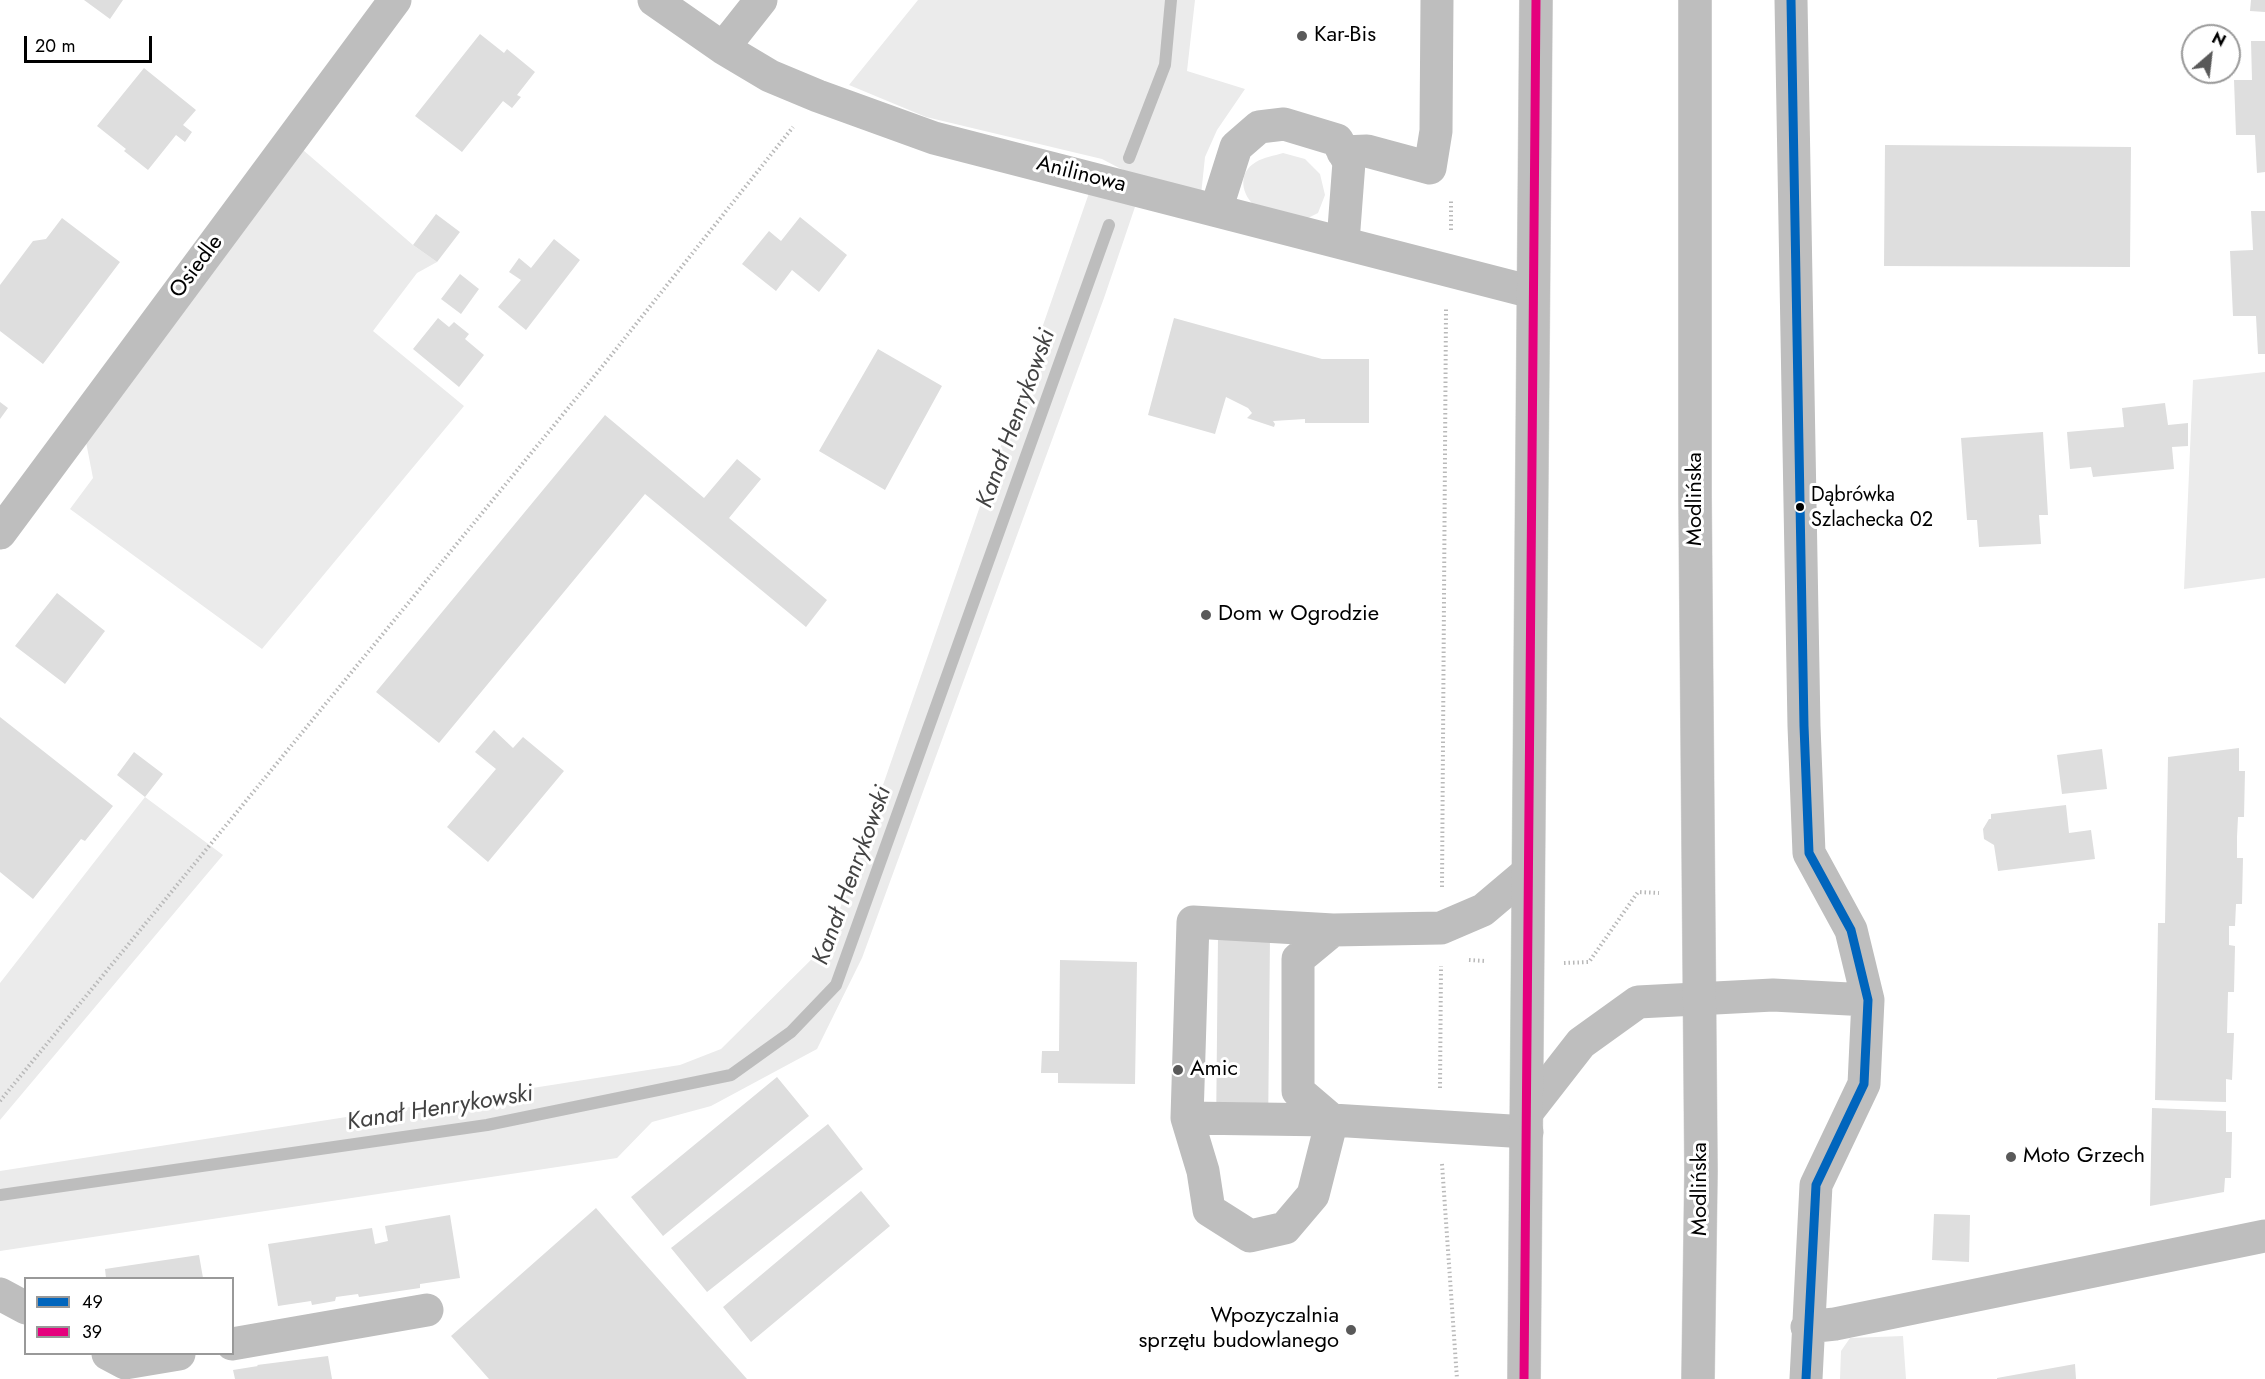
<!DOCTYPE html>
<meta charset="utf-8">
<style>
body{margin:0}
#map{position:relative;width:2265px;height:1379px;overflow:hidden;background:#fff;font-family:Jost,sans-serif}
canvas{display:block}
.legend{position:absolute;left:24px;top:1277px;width:210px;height:78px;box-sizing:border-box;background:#fff;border:2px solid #999;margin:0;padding:8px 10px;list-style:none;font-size:18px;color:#000}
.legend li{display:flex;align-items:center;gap:12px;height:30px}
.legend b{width:30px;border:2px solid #999}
.north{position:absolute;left:2181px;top:24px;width:60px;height:60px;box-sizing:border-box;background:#fff;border:2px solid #999;border-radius:50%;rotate:28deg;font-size:16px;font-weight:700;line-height:24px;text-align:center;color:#000}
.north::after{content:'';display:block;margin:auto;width:21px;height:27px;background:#595959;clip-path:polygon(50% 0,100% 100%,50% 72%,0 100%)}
.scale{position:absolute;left:24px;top:36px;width:128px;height:27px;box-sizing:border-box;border:3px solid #000;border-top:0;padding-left:8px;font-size:18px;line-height:21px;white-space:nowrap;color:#000;-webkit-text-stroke:4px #fff;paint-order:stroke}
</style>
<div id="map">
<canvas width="2265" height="1379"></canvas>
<ul class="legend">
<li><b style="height:8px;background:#0065bd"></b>49</li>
<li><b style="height:8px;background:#e5007d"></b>39</li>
</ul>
<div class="north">N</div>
<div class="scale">20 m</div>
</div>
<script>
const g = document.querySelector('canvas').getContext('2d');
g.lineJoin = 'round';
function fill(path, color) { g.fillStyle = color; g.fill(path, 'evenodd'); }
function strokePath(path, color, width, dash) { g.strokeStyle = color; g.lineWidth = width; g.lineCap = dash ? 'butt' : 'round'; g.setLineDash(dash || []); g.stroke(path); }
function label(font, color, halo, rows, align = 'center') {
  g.font = font + ' Jost,sans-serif'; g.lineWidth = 6; g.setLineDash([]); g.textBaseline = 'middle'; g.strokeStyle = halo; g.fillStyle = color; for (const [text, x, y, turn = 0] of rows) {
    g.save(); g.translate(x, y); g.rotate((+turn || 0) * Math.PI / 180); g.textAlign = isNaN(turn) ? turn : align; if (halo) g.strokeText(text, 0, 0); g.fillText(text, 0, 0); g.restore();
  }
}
const green = new Path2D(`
 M918 0H1195L1187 71 1245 89 1217 130 1205 157 1201 195 1146 182 1102 159 926 117 849 85Z
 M303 150 413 245 437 262 417 273 373 331 464 406 262 649 70 509 93 478 86 442Z
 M1283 153 1305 159 1320 174 1325 195 1318 213 1302 221C1291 218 1265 214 1257 208 1241 195 1237 173 1256 162 1264 157 1274 156 1283 153Z
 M1089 193 1136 204 1104 298 862 958 817 1049 711 1106 652 1122 617 1158 0 1251V1171L680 1065 721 1049 828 943Z
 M2265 372V578L2184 589 2193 380Z
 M145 797 223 855 0 1120V983Z
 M1903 1336 1906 1379H1840L1841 1351 1850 1338Z`);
const stream = new Path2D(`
 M1129 158 1165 65 1171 0
 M0 1195 487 1125 731 1075 791 1032 836 985 1109 225`);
const building = new Path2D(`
 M84 0H123L110 19Z
 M2251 0H2265V12L2250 11Z
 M480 34 504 53 507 49 535 72 517 95 521 97 512 108 503 101 462 152 415 116Z
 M2251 41H2265V172L2257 173 2255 135H2236L2234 80H2252Z
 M144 68 196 110 183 125 192 132 185 142 176 135 148 170 124 151 126 149 97 126Z
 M1885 145 2131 147 2130 267 1884 266Z
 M2251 211H2265V354H2258L2256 316H2233L2230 251 2253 250Z
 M436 214 460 232 437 262 413 245Z
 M800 217 847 255 819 292 792 270 776 291 742 264 769 231 781 241Z
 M62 218 120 262 43 364 0 331V285L33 241 46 239Z
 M554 239 580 260 526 330 498 307 521 280 509 272 519 258 531 268Z
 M460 274 479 289 461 314 441 299Z
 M438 318 449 327 454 322 469 334 465 339 484 355 459 387 413 349Z
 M1174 318 1322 359H1369V423H1305V419L1273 421 1275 424 1274 427 1247 418 1252 413 1248 408 1226 397 1215 434 1148 415Z
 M878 349 942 386 885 490 819 451Z
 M0 402 8 408 0 419Z
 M2165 403 2168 425 2188 423V446L2172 447 2174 469 2093 477 2091 467 2070 469 2067 432 2124 427 2122 408Z
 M605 415 704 498 737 459 761 479 729 518 827 600 806 627 645 494 439 743 376 692Z
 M2043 432 2048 515H2039L2041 544 1979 547 1977 520H1967L1961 438Z
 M57 593 105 631 65 684 15 646Z
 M0 717 113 806 85 841 81 839 33 899 0 872Z
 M494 730 513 748 523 737 564 771 488 862 447 827 496 769 475 752Z
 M2239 748V771H2245L2244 817H2238L2237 837V858H2243L2242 904H2236L2235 926H2229V945L2235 946 2234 992H2228L2227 1033H2234L2232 1080 2226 1079V1102L2155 1100 2158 923H2165L2168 757Z
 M2102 749 2107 789 2062 794 2057 755Z
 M134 752 163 774 145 797 117 775Z
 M2066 805 2069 833 2091 830 2095 859 1998 871 1994 845 1984 839 1983 829 1989 819H1991V814Z
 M1218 936 1270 937 1268 1134H1216Z
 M1060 960 1137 962 1135 1084 1058 1083V1073H1041L1042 1051H1059Z
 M777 1077 809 1116 663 1236 631 1197Z
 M2152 1108 2226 1111V1132H2232L2231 1178H2225L2224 1192 2150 1206Z
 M828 1124 863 1169 707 1292 671 1248Z
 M861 1191 890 1226 751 1342 723 1307Z
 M596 1208 630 1247 747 1379H489L451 1336Z
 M1934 1214 1970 1215 1969 1262 1932 1260Z
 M450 1215 460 1278 420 1284V1288L359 1297 358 1294 336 1297 335 1301 312 1305 311 1301 278 1306 268 1244 372 1228 375 1244 388 1241 385 1226Z
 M199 1255 203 1278H106L105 1269Z
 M328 1356 332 1379H235L233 1370 258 1366 257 1365Z
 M2075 1364 2076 1379H1997V1378Z`);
const path = new Path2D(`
 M1451 230V199
 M1442 887 1446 309
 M1469 960 1485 961
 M1564 963 1589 962 1638 892 1659 893
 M1440 1088 1441 966
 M0 1101 601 368 793 127
 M1442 1164 1457 1379`);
const minor = new Path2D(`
 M654 0 723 48 770 76 818 96 934 138 1532 292
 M1791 0 1804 726 1809 853 1851 930 1868 1000 1864 1084 1816 1185 1806 1379
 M723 48 761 0
 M1343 152 1367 151 1430 168 1436 131 1437 0
 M1216 210 1236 147 1259 127 1284 124 1337 140 1349 162 1343 242
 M0 533 395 0
 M1528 1111 1581 1043 1638 1002 1773 995 1868 1000
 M1187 1118 1203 1171 1209 1210 1250 1236 1285 1228 1313 1195 1332 1120 1187 1118 1193 922 1333 930
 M1527 1132 1332 1120 1298 1091V959L1333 930 1441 928 1483 910 1528 872
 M0 1294 26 1308
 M1807 1327 1835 1324 2265 1236
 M232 1344 427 1310
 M108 1354 125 1363 179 1354`);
const major = new Path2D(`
 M1695 0V495L1701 1171 1698 1379
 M1524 1379 1536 0`);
const bus1 = new Path2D(`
 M1791 0 1804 726 1809 853 1851 930 1868 1000 1864 1084 1816 1185 1806 1379`);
const bus2 = new Path2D(`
 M1524 1379 1536 0`);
const markers = [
 [1302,36,6,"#595959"],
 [1800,507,5,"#000"],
 [1206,615,6,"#595959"],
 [1178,1070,6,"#595959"],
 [2011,1157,6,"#595959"],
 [1351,1330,6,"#595959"]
];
const busNames = [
 ["Dąbrówka",1811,496],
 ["Szlachecka 02",1811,521]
];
const poiNames = [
 ["Kar-Bis",1314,36],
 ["Dom w Ogrodzie",1218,615],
 ["Amic",1190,1070],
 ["Moto Grzech",2023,1157],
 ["Wpozyczalnia",1339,1317,"right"],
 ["sprzętu budowlanego",1339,1342,"right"]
];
const streetNames = [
 ["Anilinowa",1081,175,14],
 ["Osiedle",197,267,-53],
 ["Modlińska",1696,499,-90],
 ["Modlińska",1701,1189,-90]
];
const waterNames = [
 ["Kanał Henrykowski",1017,419,-70],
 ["Kanał Henrykowski",853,876,-70],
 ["Kanał Henrykowski",440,1109,-9]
];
fill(green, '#ebebeb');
strokePath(stream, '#bdbdbd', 12);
fill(building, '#dedede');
strokePath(major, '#dbdbdb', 34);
strokePath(path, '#b9b9b9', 4, [1.5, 3]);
strokePath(minor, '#bebebe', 33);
strokePath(major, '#bebebe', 33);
strokePath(bus1, '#0065bd', 9);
strokePath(bus2, '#e5007d', 9);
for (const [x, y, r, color] of markers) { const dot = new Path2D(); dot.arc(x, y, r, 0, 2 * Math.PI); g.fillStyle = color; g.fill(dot); strokePath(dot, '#fff', 2); }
label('20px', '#000', '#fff', busNames, 'left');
label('22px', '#000', '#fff', poiNames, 'left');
label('22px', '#000', '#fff', streetNames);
label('italic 24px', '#424242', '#fff', waterNames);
</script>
